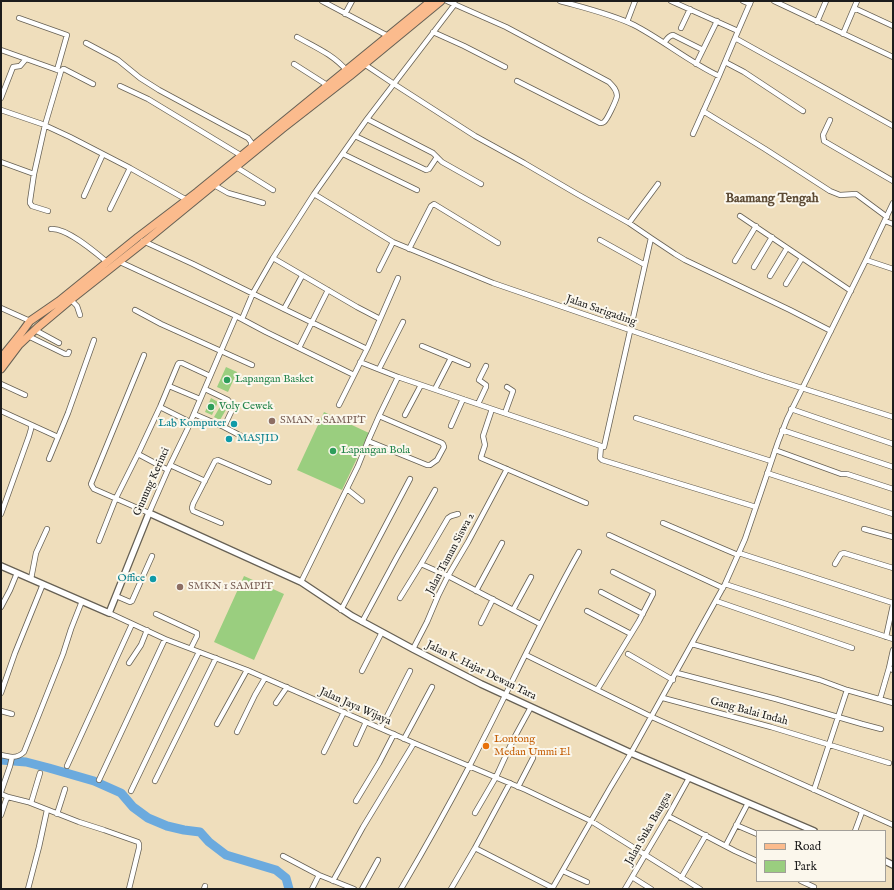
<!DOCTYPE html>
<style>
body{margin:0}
#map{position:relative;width:894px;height:890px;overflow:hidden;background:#efdebc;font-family:"IM FELL English",serif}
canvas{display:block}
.frame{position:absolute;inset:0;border:2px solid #1c1c1c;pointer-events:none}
.legend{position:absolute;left:756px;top:830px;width:130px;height:52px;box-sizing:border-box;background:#fbf7ec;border:1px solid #a29f99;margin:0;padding:5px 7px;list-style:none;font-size:12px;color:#1c1c1c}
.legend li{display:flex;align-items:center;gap:8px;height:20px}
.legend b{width:20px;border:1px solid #a29f99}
</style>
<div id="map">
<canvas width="894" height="890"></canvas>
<div class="frame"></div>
<ul class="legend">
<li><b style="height:5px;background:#fbbb8d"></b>Road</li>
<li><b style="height:11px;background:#9ace7f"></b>Park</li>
</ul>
</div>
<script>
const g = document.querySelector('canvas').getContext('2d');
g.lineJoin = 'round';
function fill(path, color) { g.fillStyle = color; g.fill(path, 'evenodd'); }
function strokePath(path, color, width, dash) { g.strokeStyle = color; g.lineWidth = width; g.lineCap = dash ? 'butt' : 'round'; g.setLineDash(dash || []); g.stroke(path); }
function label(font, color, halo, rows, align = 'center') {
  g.font = font + ' "IM FELL English",serif'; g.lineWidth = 4; g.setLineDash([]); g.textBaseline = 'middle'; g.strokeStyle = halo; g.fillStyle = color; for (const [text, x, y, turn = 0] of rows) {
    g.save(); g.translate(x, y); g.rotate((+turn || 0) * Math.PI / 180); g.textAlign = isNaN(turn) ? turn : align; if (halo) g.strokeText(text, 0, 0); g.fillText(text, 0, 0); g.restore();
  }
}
const green = new Path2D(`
 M226 367 237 372 228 392 217 387Z
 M211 398 218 402 212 415 205 412Z
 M221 405 227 408 220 420 214 417Z
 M324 412 369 433 342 490 297 470Z
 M244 576 284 594 254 660 214 642Z`);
const river = new Path2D(`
 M1 760 26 762 49 768 94 781 121 793 133 807 148 818 167 826 184 830 200 832 209 842 226 855 276 870 286 878 289 889`);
const minor = new Path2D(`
 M322 1 388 36
 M447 1 506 27 609 82C613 86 617 90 617 96 616 101 607 120 604 122 603 123 602 123 600 123L517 81
 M560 1C585 8 611 14 634 25 663 40 689 62 719 76
 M671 1 738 31
 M743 1 750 4
 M774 1 893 57
 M854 8 893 26
 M345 14 352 1
 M19 18 67 35 57 70
 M627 22 635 1
 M817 22 826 1
 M681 28 690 9
 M433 32 464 46 505 67
 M843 34 857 1
 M297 37C315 47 334 55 347 71
 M735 38 893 126
 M86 43 118 60 140 78 159 90 248 138 251 142V148
 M664 43C667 39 668 36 673 35L703 50
 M1 50 60 71
 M725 62 744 72 803 111
 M294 64 327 85
 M696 64 717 21
 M120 86 148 99 242 156
 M1 98 13 67 20 66 26 59
 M1 110 42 124 70 137 130 168 187 200
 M703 111 765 149 830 191 840 195 856 194 887 217
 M367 119 433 153 442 162 481 184
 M830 120 823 135 824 141 893 181
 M693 134 719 76 738 31 751 1
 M355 136 426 170 429 169 437 157
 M343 154 417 190
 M1 162 34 174
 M236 167 273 190
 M214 185 228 193 263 203
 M314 194 393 242 493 283 764 376 893 417
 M84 196 103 154
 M110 209 130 168
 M48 211 32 206 30 203V201L34 174 45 125 61 71 63 69H64L93 84
 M740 216 851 291
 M885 221 893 224
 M629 223 658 184
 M51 229C66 227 95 252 107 262
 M651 238 675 254 685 260 790 310 831 331
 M600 240 645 265
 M143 241 193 264 284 309 367 349
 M409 249 431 206 434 204 498 243
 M273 258 357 307 380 319
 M866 260 893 269
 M735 261 756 226
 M120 262 236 316 266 332 354 375
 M754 267 772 237
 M379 270 393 242
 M770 276 787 248
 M786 284 802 258
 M71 300 77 306 80 315
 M1 308 30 321
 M284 309 302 276
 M135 310 161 324 252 365
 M242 319 253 293 273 258 314 194 367 119 455 4
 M35 330 59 343
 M28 336 65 354H68L69 352
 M422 346 468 365
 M299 348 328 290
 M144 355 91 484 92 486 94 489 149 513 170 465 187 430 236 316
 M360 362 398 377 604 447 651 238 629 223 577 194 524 163 475 136 394 84 364 64
 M379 369 403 322
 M1 384 25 395
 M169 386 200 399
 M205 389 228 400C231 403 232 406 232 410L224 427 245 438
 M435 389 451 358
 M478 404 486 387V385L479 380 486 366
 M339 405 367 349 398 278
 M160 407 190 422
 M492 409 483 436 485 445 481 457V458L586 503
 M791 409 893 444
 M1 411 58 437
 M505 413 513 391 507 387
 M194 414 224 427
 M405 415 421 385
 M636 418 771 461
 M451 426 463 399
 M782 430 893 467
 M368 441 427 465H430L437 460 444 447 443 444 442 443 379 416
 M601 446 600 458 602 460 756 507
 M775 450 841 474H847L893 489
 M138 454 168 470
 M49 459 68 413 94 340
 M170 465 205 481
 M767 473 893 514
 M347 489 362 501
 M1 514 29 436 31 429V425
 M458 514 451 516 448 518 421 564 448 576 540 624
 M221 523 193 511 192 508 193 504 215 461 218 460 269 482
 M663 523 738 555
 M864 529 893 537
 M609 535 723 588
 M99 541 116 498 138 454 160 407 178 364 179 363H182L210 376
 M739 553 893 603
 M835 564 841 554 844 553 893 568
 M31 579 36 553 47 529
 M301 582 358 466 368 441 380 414 398 377
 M725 584 893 639
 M476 591 502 543
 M601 592 643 614
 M116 596 130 602 132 601 152 556
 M400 598 421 564
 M716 601 852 648
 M1 607 10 590 17 573
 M341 610 410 479
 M513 610 531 577
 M587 611 631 634
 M109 613 165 639 247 670 414 743 526 790 591 821 700 889
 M156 614 197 633V636L191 648
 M362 622 397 557 435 490
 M481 623 493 599
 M886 637 893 605
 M692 644 820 680 847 690 814 790
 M413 649 427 622 438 596 448 576 468 542 507 469
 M893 650 889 668 893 670
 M628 654 673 680
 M526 655 652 717 893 825
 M129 663 141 645 147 630
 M362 671 382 632
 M677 673 776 699 862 724 881 729
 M597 690 639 621 653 594V592L613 572
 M847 690 893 703
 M1 693 15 653 43 584
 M663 698 771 727 889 763
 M880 699 889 668
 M276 703 287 687
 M1 711 12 714
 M217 724 247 670
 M381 728 410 671
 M237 732 255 695 265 678
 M404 739 432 687
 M356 744 366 722
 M324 752 344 712
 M1 755C9 757 17 759 24 752L63 654 71 629 82 601
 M67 766 132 624
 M99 780 165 639
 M155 781 216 658
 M518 787 533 758
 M131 791 168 714 199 652
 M1 792 10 766 12 757
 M1 794 8 797 28 802 79 822 104 830 138 842 139 844V848L129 889
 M356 801 379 763 394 734
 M31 803 40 773
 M475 813 496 777 513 740 531 707
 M57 814 65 789
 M1 815 6 800 8 797
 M668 816 735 851 757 861
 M736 825 757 834
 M855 831 862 812
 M726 845 748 803
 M475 848 510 783
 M283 856 319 875 354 889
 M563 871 587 882
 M632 877 651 889
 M681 878 706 835
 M333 881 363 827 414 743
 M801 881 814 887
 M28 889 39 847 47 810
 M204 889 205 886
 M312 889 319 875
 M362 889 378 860
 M401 889C425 848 448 807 470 765 507 694 540 621 579 552
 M451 889 475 848 553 888
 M552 889 610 788 631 753 725 584 745 539 778 442 787 419 866 260 893 203
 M625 889 668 816 689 778`);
const tertiary = new Path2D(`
 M1 566 109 613 149 513 301 582 352 616 413 649 481 684 631 753 814 831
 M885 861 893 865`);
const primary = new Path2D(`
 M1 358 22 332 30 321 59 301 138 237 197 192 431 1
 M1 369 19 345 37 328 68 302 149 238 282 129 350 76 441 1`);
const markers = [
 [227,380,4,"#2e9e5b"],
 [211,407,4,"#2e9e5b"],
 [272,421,4,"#8d6e63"],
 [234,424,4,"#0f9aa8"],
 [229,439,4,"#0f9aa8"],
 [333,451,4,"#2e9e5b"],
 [153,579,4,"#0f9aa8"],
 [180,587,4,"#8d6e63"],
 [486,746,4,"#e8710a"]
];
const streetNames = [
 ["Jalan Sarigading",601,311,19],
 ["Gunung Kerinci",152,482,-66],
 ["Jalan Taman Siswa 2",451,554,-62],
 ["Jalan K. Hajar Dewan Tara",481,671,26],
 ["Jalan Jaya Wijaya",355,707,24],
 ["Gang Balai Indah",749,712,15],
 ["Jalan Suka Bangsa",649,829,-60]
];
const leisureNames = [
 ["Lapangan Basket",235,380],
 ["Voly Cewek",219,407],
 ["Lapangan Bola",341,451]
];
const educationNames = [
 ["SMAN 2 SAMPIT",280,421],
 ["SMKN 1 SAMPIT",188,587]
];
const cultureNames = [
 ["Lab Komputer",226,424],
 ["MASJID",237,439,"left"],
 ["Office",145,579]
];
const foodNames = [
 ["Lontong",494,740],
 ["Medan Ummi El",494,753]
];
const quarterNames = [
 ["Baamang Tengah",772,199]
];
fill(green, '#9ace7f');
strokePath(river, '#6baade', 9);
strokePath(minor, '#666054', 6);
strokePath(tertiary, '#666054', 8);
strokePath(primary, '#666054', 9);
strokePath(minor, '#fff', 4.5);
strokePath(tertiary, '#fff', 5.5);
strokePath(primary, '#fbbb8d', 7);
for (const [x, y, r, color] of markers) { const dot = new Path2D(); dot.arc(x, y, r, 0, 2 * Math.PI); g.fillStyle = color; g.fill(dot); strokePath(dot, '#fbf7ec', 1.5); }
label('11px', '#1c1c1c', '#fbf7ec', streetNames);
label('11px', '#27864d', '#fbf7ec', leisureNames, 'left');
label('11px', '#785e54', '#fbf7ec', educationNames, 'left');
label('11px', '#0d838f', '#fbf7ec', cultureNames, 'right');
label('11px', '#c56008', '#fbf7ec', foodNames, 'left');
label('bold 13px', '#5b4933', '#fbf7ec', quarterNames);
</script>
